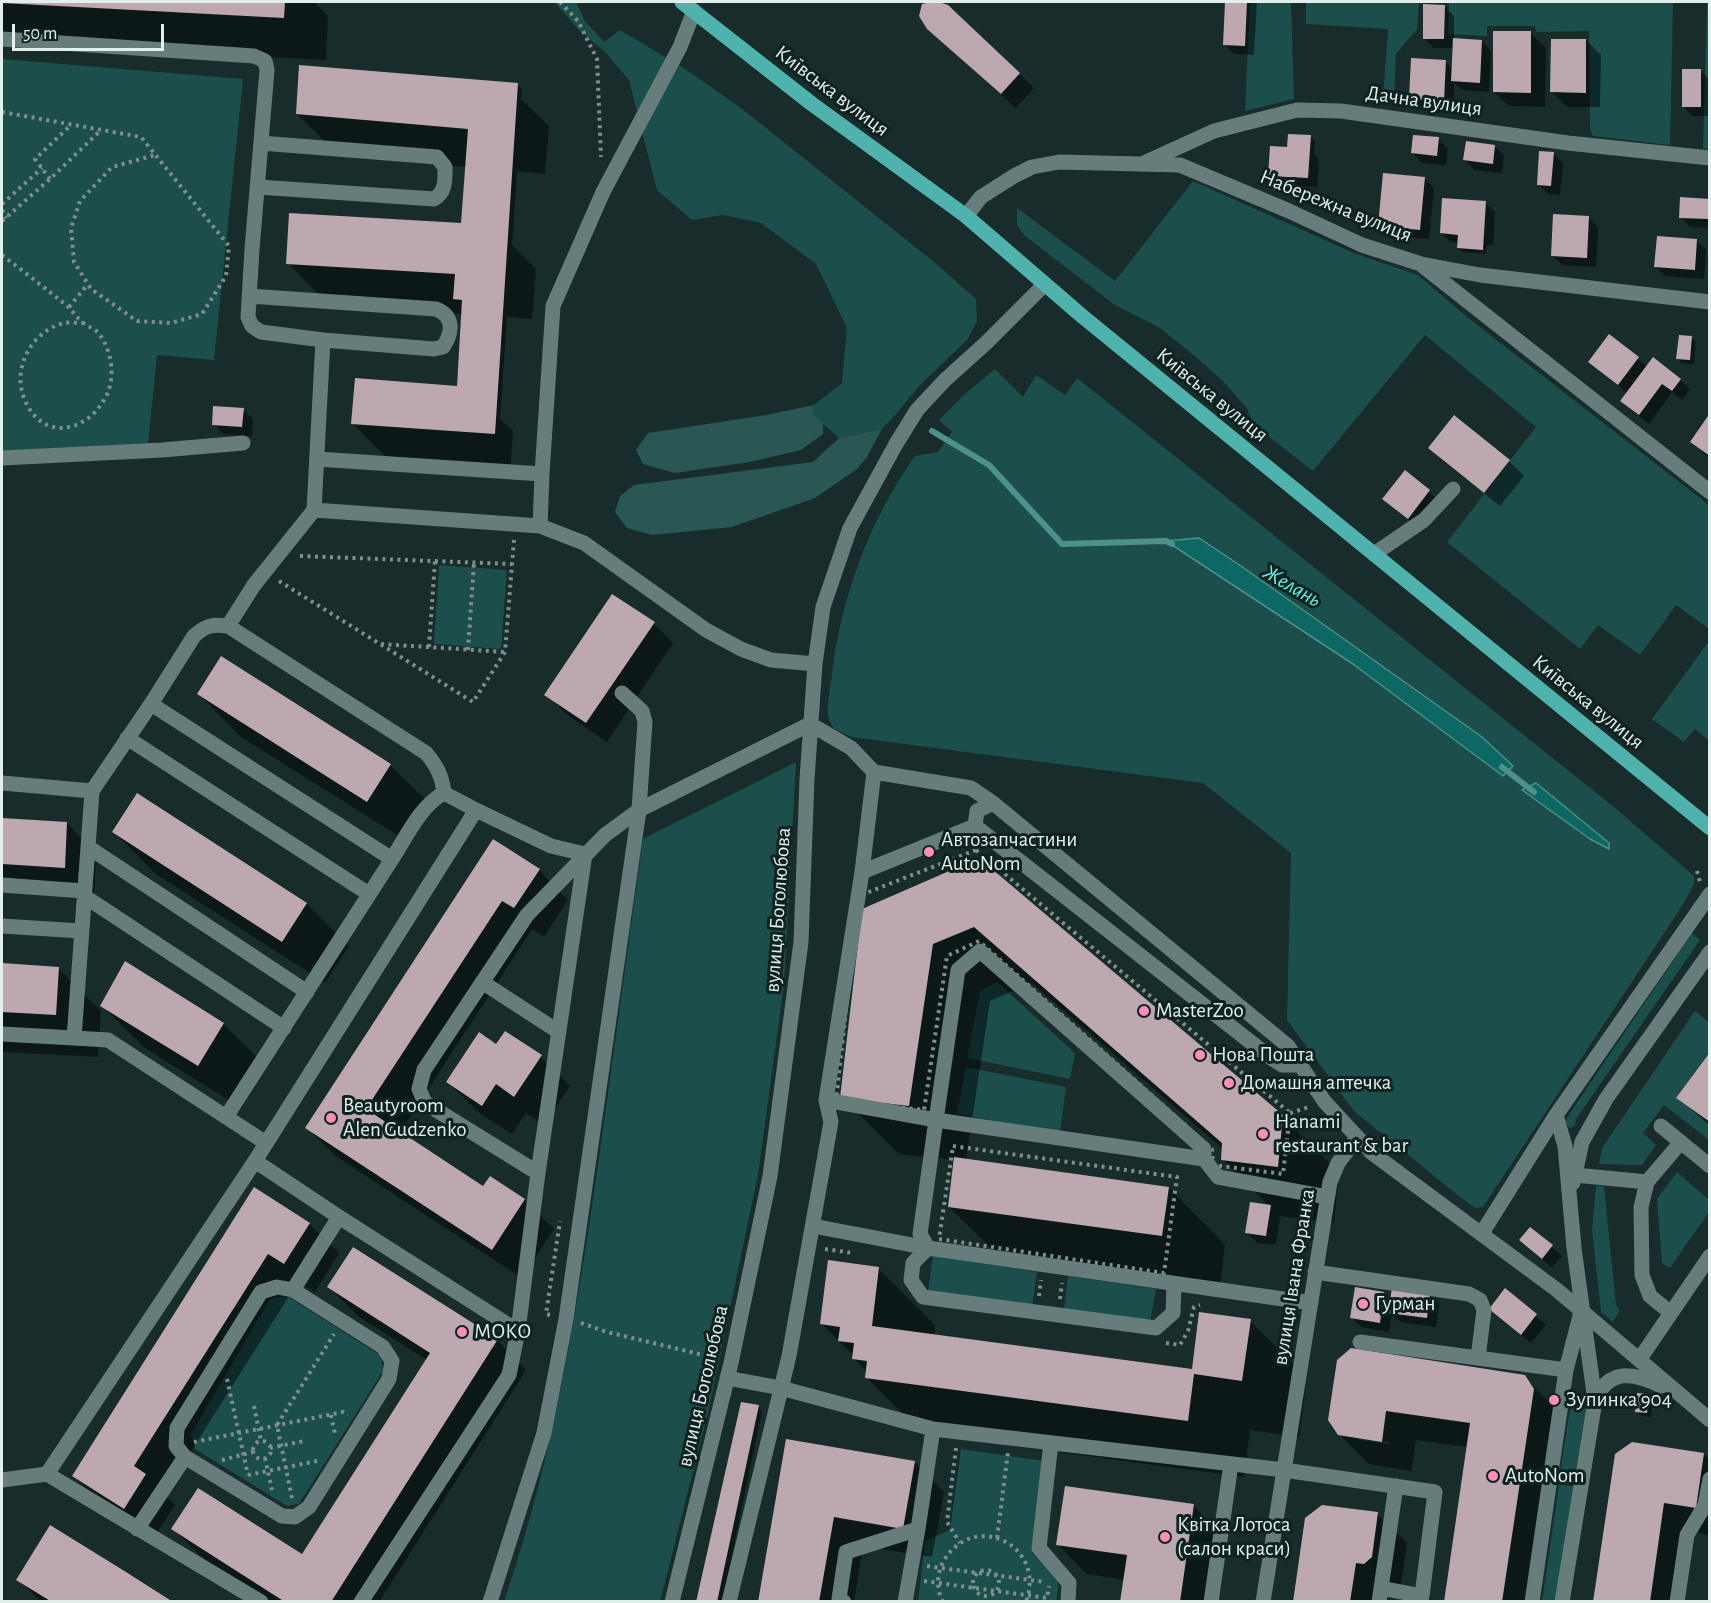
<!DOCTYPE html>
<meta charset="utf-8">
<style>
body{margin:0}
#map{position:relative;width:1711px;height:1603px;overflow:hidden;background:#182c2b;font-family:"Alegreya Sans",sans-serif}
canvas{display:block}
.frame{position:absolute;inset:0;border:3px solid #e2efed;pointer-events:none}
.scale{position:absolute;left:12px;top:24px;width:152px;height:27px;box-sizing:border-box;border:3px solid #e2efed;border-top:0;padding-left:8px;font-size:18px;line-height:21px;white-space:nowrap;color:#e2efed;-webkit-text-stroke:4px #0e2321;paint-order:stroke}
</style>
<div id="map">
<canvas width="1711" height="1603"></canvas>
<div class="frame"></div>
<div class="scale">50 m</div>
</div>
<script>
const g = document.querySelector('canvas').getContext('2d');
g.lineJoin = 'round';
function fill(path, color) { g.fillStyle = color; g.fill(path, 'evenodd'); }
function strokePath(path, color, width, dash) { g.strokeStyle = color; g.lineWidth = width; g.lineCap = dash ? 'butt' : 'round'; g.setLineDash(dash || []); g.stroke(path); }
function label(font, color, halo, rows, align = 'center') {
  g.font = font + ' "Alegreya Sans",sans-serif'; g.lineWidth = 6; g.setLineDash([]); g.textBaseline = 'middle'; g.strokeStyle = halo; g.fillStyle = color; for (const [text, x, y, turn = 0] of rows) {
    g.save(); g.translate(x, y); g.rotate((+turn || 0) * Math.PI / 180); g.textAlign = isNaN(turn) ? turn : align; if (halo) g.strokeText(text, 0, 0); g.fillText(text, 0, 0); g.restore();
  }
}
const green = new Path2D(`
 M554 2H576L585 21 604 42 620 30 685 69 741 108 934 262 976 299 977 321 967 340 919 386 898 412 882 429 839 438 813 415 814 405 842 383 847 328 816 264 761 223 723 215 692 220 657 190 629 80 604 51 581 32Z
 M1250 2H1291L1294 99 1245 111Z
 M1306 2H1673L1670 145 1593 136 1590 130 1589 31 1536 32 1535 26H1487V36L1448 34 1449 3 1419 2 1417 29 1396 54 1394 100 1383 99 1388 29 1306 24Z
 M1707 2H1710L1709 149H1703Z
 M2 59 243 79 214 360 157 355 148 443 2 451Z
 M1193 181 1356 254 1418 275 1467 317 1709 505V629L1676 605 1640 655 1598 625 1580 649 1447 542 1536 427 1425 335 1313 471 1254 425 1246 407 1223 381 1196 357 1160 328 1115 305 1025 236 1017 225V208L1115 281Z
 M995 369 1023 397 1036 375 1065 395 1077 378 1614 807 1694 876V884L1684 903 1483 1207 1475 1208 1460 1197 1354 1111 1287 1020 1291 853 1203 783 851 737 833 728C832 725 829 720 828 716 826 704 831 687 832 674 841 597 870 519 915 456L938 452 952 432 939 420 965 394Z
 M439 565 507 570 501 649 434 644Z
 M1709 641V741L1695 729 1684 742 1652 719Z
 M796 762 784 984 758 1175 708 1413 660 1601H504C556 1451 580 1293 602 1136 616 1037 629 938 643 839Z
 M1692 933 1700 940 1576 1119 1575 1126 1569 1128 1565 1122 1570 1113Z
 M997 982 1075 1053 1070 1079 967 1058 980 991Z
 M1695 1011 1709 1022V1052L1676 1098 1709 1122V1140L1664 1105 1643 1133 1656 1145 1642 1165 1599 1164 1602 1148Z
 M966 1067 1066 1087 1060 1132 957 1114Z
 M1677 1172 1709 1200V1212L1670 1268 1662 1263 1657 1199Z
 M1596 1186H1604L1616 1305 1620 1310 1613 1322 1601 1312 1592 1231Z
 M933 1256 1037 1272 1032 1307 928 1291Z
 M1068 1276 1156 1289 1150 1322 1064 1311Z
 M287 1296 381 1356 383 1371 299 1504 287 1506 195 1449 191 1434 270 1299Z
 M1577 1394 1584 1396 1587 1403 1575 1474 1560 1472 1571 1402Z
 M961 1449 1044 1461 1032 1553 1059 1581 1056 1601 918 1602 925 1541 950 1530Z
 M1559 1485 1574 1486 1557 1601 1542 1602Z`);
const forest = new Path2D(`
 M814 405 813 414 823 423V434L801 450 750 462 675 473 643 464 636 450 648 433 766 415Z
 M882 429 867 457 857 469 815 498 732 527 652 535 627 528 615 512 620 496 634 485 813 462 839 438Z`);
const water = new Path2D(`
 M1199 538 1241 566 1482 737 1513 766 1503 776 1353 664 1166 541Z
 M1536 783 1609 843V849L1590 839 1522 790Z`);
const shadow = new Path2D(`
 M2 2H314L328 16 326 60 2 43Z
 M935 2 947 6 1034 88 1016 108 944 44 923 5Z
 M1227 2H1257L1254 55 1234 54 1224 44Z
 M1444 6 1454 16V40L1482 41 1491 51 1489 92 1462 90 1454 83 1453 110 1420 108 1410 99 1445 61 1453 69 1454 48H1434L1424 38Z
 M1531 33 1546 48 1545 107 1509 106 1494 92Z
 M1586 40 1601 55 1600 107H1567L1552 92Z
 M1700 71 1710 80V116H1693L1683 106Z
 M518 85 522 89 521 99 549 126 545 174 517 171 512 245 536 269 532 319 507 317 500 418 513 431 510 474 395 466 352 423 458 387 463 314 330 306 288 263 463 225 467 167 340 156 297 114Z
 M1310 136 1315 141 1314 154 1319 160 1317 187 1280 185 1270 175 1291 149Z
 M1438 139 1448 149 1446 165 1422 163 1413 153Z
 M1495 146 1504 156 1502 173 1474 170 1465 160Z
 M1553 154 1563 163 1560 195 1548 194 1538 184Z
 M1424 178 1434 188 1429 239 1389 236 1380 226Z
 M1710 200V228L1690 227 1681 217Z
 M1485 203 1495 212 1493 245H1487L1486 254 1463 252 1458 248 1459 243 1451 242 1441 233Z
 M1588 217 1598 227 1596 267 1562 265 1553 256Z
 M1697 241 1706 250 1704 279 1665 276 1656 267Z
 M1609 336 1647 367 1680 380 1690 389 1682 400 1672 392 1649 424 1632 410 1622 401 1628 394 1590 362Z
 M1692 338 1696 342 1694 364 1682 363 1678 359Z
 M243 410 253 419 252 436 223 434 214 424Z
 M1710 416V459L1692 442Z
 M1430 448 1509 461 1524 476 1500 506 1444 462Z
 M1405 472 1439 501 1418 527 1384 499Z
 M654 624 673 643 607 742 566 714 546 694Z
 M199 694 390 765 433 807 410 843 241 737Z
 M137 795 307 904 349 946 325 983 156 874 114 832Z
 M2 819 67 823 96 853 94 897 2 892Z
 M494 841 539 870 568 900 544 937 532 929 400 1133 484 1188 524 1200 554 1229 522 1278 337 1157 307 1128Z
 M978 860 1282 1116 1339 1173 1334 1223 1280 1216 1276 1245 1257 1243 1247 1233 1270 1207 1222 1159 1223 1149 1032 983 990 1001 966 1160 1169 1188 1225 1245 1219 1292 1006 1263 949 1207 955 1160 899 1154 842 1097Z
 M2 965 58 968 101 1011 98 1057 2 1052Z
 M102 1006 223 1024 266 1066 241 1108 145 1048Z
 M497 1046 541 1057 570 1086 544 1125 526 1113 512 1134 478 1112 448 1082Z
 M1710 1055V1126L1678 1097Z
 M255 1189 309 1224 339 1253 315 1292 298 1282 164 1494 175 1505 154 1537 104 1505 74 1476Z
 M1531 1229 1562 1256 1552 1268 1521 1240Z
 M879 1269 935 1325 934 1336 1193 1371 1250 1321 1307 1377 1299 1437 1250 1430 1244 1477 923 1434 867 1378V1372L853 1358 854 1356 821 1323Z
 M329 1287 497 1340 526 1370 379 1602H271L203 1558 173 1529 302 1556 427 1360 359 1317Z
 M1506 1291 1546 1325 1531 1343 1501 1318Z
 M1383 1294 1391 1302 1430 1295 1439 1304 1436 1327 1400 1322 1392 1314 1389 1332 1361 1327 1352 1318Z
 M1339 1360 1524 1377 1554 1407 1535 1602H1446L1468 1447 1416 1440 1411 1471 1369 1464 1339 1434ZM1359 1437 1390 1442 1389 1444 1359 1440Z
 M1648 1395 1653 1400 1651 1417 1641 1416 1637 1411Z
 M758 1407 762 1411 722 1602H697Z
 M787 1441 914 1462 944 1492 932 1557 863 1546 854 1602H760Z
 M1704 1454 1710 1460V1535L1693 1532 1683 1602H1595L1616 1455Z
 M1194 1506 1223 1535 1214 1602H1121L1125 1580 1087 1574 1058 1545Z
 M1377 1514 1407 1543 1401 1587 1385 1592 1384 1602H1294Z
 M18 1579 170 1602H41Z`);
const stream = new Path2D(`
 M932 431 989 465 1062 544 1166 541 1172 544
 M1502 767 1534 792`);
const building = new Path2D(`
 M2 2H285L284 18 2 3Z
 M930 2H939L948 5 1020 73 1001 94 927 29 919 16 922 4Z
 M1225 2H1247L1245 46 1223 45Z
 M1423 4 1445 5 1444 39H1423Z
 M1493 31H1531V93L1493 92Z
 M1453 38 1482 40 1480 83 1451 81Z
 M1551 39H1586V93L1550 92Z
 M1411 58 1446 60 1444 101 1409 99Z
 M299 65 518 83 495 434 351 424 355 378 457 386 462 300 453 299 455 274 286 264 289 213 461 223 468 129 296 114Z
 M1682 69H1701V107H1682Z
 M1288 134 1311 135 1308 178 1268 176 1270 146 1287 147Z
 M1413 135 1439 137 1437 156 1411 153Z
 M1466 141 1495 145 1493 164 1463 160Z
 M1539 151 1554 152 1551 186 1537 185Z
 M1383 173 1425 177 1420 230 1378 226Z
 M1680 197 1710 199 1709 219 1679 218Z
 M1442 198 1486 201 1483 250 1457 248 1458 235 1440 233Z
 M1553 214 1589 216 1587 258 1551 256Z
 M1657 236 1697 239 1695 270 1654 267Z
 M1609 334 1639 357 1618 385 1588 362Z
 M1679 335 1692 336 1690 360 1676 359Z
 M1653 357 1681 379 1672 391 1662 384 1639 415 1620 401Z
 M213 406 244 408 242 427 212 425Z
 M1710 413V456L1690 442Z
 M1454 415 1510 460 1484 493 1428 448Z
 M1405 470 1430 490 1408 519 1382 499Z
 M612 594 655 622 586 723 544 695Z
 M221 656 391 764 367 802 197 694Z
 M137 793 307 903 282 942 112 832Z
 M2 818 67 822 65 868 2 864Z
 M493 839 540 869 514 908 502 901 366 1109 483 1186 490 1176 525 1199 492 1250 305 1128Z
 M979 858 1283 1115 1278 1167 1221 1160 1222 1143 974 927 933 944 909 1106 840 1098 862 909Z
 M125 961 224 1023 198 1066 100 1006Z
 M2 963 59 967 56 1015 2 1012Z
 M505 1031 542 1055 514 1097 496 1084 482 1106 446 1082 479 1032 496 1044Z
 M1710 1052V1122L1676 1098Z
 M954 1157 1169 1187 1162 1236 948 1207Z
 M254 1187 310 1223 284 1264 268 1254 134 1466 146 1474 124 1509 72 1476Z
 M1250 1202 1271 1205 1266 1236 1245 1233Z
 M1530 1227 1553 1245 1542 1259 1519 1240Z
 M353 1247 498 1339 331 1602H285L171 1529 198 1488 302 1554 430 1353 327 1287Z
 M828 1260 879 1267 872 1326 1192 1369 1199 1312 1251 1319 1242 1381 1194 1374 1188 1421 865 1378 867 1361 852 1359 854 1343 838 1341 840 1327 820 1324Z
 M1355 1287 1384 1292 1380 1323 1350 1318Z
 M1392 1288 1430 1293 1427 1318 1388 1313Z
 M1505 1288 1537 1314 1521 1335 1489 1309Z
 M1351 1348 1525 1375 1534 1389 1502 1602H1444L1470 1423 1386 1411 1382 1442 1338 1435 1328 1420 1337 1360Z
 M1637 1393 1649 1394 1647 1413 1635 1412Z
 M741 1402 759 1405 717 1602H696Z
 M786 1439 915 1461 903 1529 834 1517 819 1602H758Z
 M1632 1442 1704 1453 1696 1508 1664 1503 1650 1602H1593L1615 1454Z
 M1065 1486 1194 1504 1180 1602H1120L1127 1555 1056 1545Z
 M1322 1505 1378 1512 1372 1557 1364 1564 1356 1563 1350 1602H1293L1305 1518Z
 M50 1525 126 1572 173 1602H52L16 1580Z`);
const path = new Path2D(`
 M560 2 578 21 597 59 601 157
 M2 112 141 137 229 246 226 276 202 314 171 323 137 321 91 289 74 262 71 228 80 201 112 167 155 155
 M50 179 35 159 71 125
 M2 204 42 168
 M2 210 6 218
 M2 221 50 179 101 130
 M2 255C23 271 45 288 66 305 72 310 76 317 82 322 88 327 96 329 100 335 113 354 116 381 104 400 83 435 40 440 24 398 12 367 32 331 64 323 70 322 77 323 83 323
 M69 307 88 284
 M300 556 512 564
 M279 581 473 702 505 652 514 540
 M381 644 505 652
 M429 647 435 561
 M468 650 474 563
 M976 850 1290 1113 1283 1174 1213 1165 1212 1149 979 941 947 956 924 1110 836 1101 857 910 861 895Z
 M1697 871 1700 882
 M1290 1113 1309 1107
 M953 1146 1177 1177 1164 1273 939 1239Z
 M825 1249 853 1253
 M1039 1296 1041 1280
 M1060 1299 1062 1283
 M550 1315 546 1314 560 1221
 M581 1323 607 1332 716 1358
 M1166 1343 1180 1345 1188 1331 1194 1307 1200 1305
 M227 1379 248 1475
 M254 1406 261 1441
 M331 1415 335 1434
 M253 1450a9 9 0 1 1 18 0a9 9 0 1 1-18 0Z
 M194 1442 343 1412 348 1415
 M270 1448 304 1441
 M956 1448 947 1522 960 1543
 M265 1458 272 1490
 M222 1460 253 1452
 M248 1475 317 1461
 M292 1498 277 1425 334 1334
 M997 1538 1008 1452
 M927 1566 1045 1582
 M973 1583a13 13 0 1 1 26 0a13 13 0 1 1-26 0Z
 M924 1581 1047 1598 1049 1586
 M943 1602C936 1589 937 1574 943 1562 973 1509 1047 1545 1026 1602`);
const minor = new Path2D(`
 M694 11 680 47 603 192 553 306 542 474 540 526 584 543 706 630 741 649 771 660 815 664
 M2 39 254 56 265 61 267 70 252 249 248 317 252 326 261 332 323 340 314 510 254 585 228 626
 M1146 162 1214 131 1297 110 1341 111 1568 143 1710 158
 M258 187 434 199C446 192 445 180 445 167L437 157 261 143
 M966 216 981 197 1014 176 1032 167 1059 162 1180 165 1289 211 1362 245 1421 264 1480 275 1710 302
 M1423 266 1710 492
 M249 296 436 309C454 316 453 332 443 347L434 349 323 340
 M2 458 162 450 243 443
 M317 459 542 474
 M314 510 540 526
 M1374 554 1424 520 1453 489
 M151 704 194 636C206 625 213 624 228 626L426 753C437 766 442 776 444 793
 M810 724 851 748 874 772 971 788 993 803 1288 1046 1324 1101 1372 1153 1557 1290 1710 1420
 M127 738 369 894
 M2 783 92 791
 M993 803 977 811 975 826 1271 1058 1282 1065H1301
 M88 847 74 1038 108 1040 266 1143
 M862 872 874 772
 M2 885 84 891
 M84 896 284 1028
 M2 926 81 931
 M482 982 559 1032
 M307 992 88 847 92 791 151 704 392 859C407 836 420 806 444 793L476 810
 M2 1034 74 1038
 M826 1100 936 1120 920 1234 928 1248
 M1556 1115 1565 1146 1574 1248 1595 1401 1562 1602
 M226 1117 392 859
 M1661 1126 1710 1166
 M1204 1159 936 1120 958 970 980 951 1204 1149V1159L1218 1177 1327 1197
 M255 1161 339 1217 518 1331
 M538 1173 425 1103 419 1089 424 1070 527 915 605 835 639 810 810 724
 M1575 1175 1647 1182
 M1573 1183 1582 1142 1606 1099 1710 952
 M813 1226 928 1248 1311 1303
 M1482 1233 1556 1115 1710 894
 M928 1248 913 1263 911 1280 923 1297 1156 1328 1173 1313 1174 1284
 M1315 1272 1469 1294 1480 1300 1484 1310 1478 1358
 M1671 1313 1650 1296 1642 1275 1641 1207 1647 1182 1681 1142
 M1360 1342 1566 1370
 M1639 1360 1710 1256
 M727 1378 781 1388 933 1429 1284 1470 1435 1492 1422 1596 1381 1588 1379 1602
 M1595 1401C1608 1368 1634 1372 1661 1386
 M1051 1443 1039 1548 1069 1583 1068 1602
 M185 1457 282 1516 295 1517 309 1507 389 1379 392 1361 383 1347 293 1290
 M47 1474 261 1602
 M2 1480 47 1474 255 1161 476 810 551 846 585 854
 M137 1529 185 1457 176 1446 177 1428 261 1292 277 1287 293 1290 339 1217
 M1381 1588 1396 1486
 M361 1602 509 1375 518 1331 538 1173 585 854
 M490 1602 544 1433 566 1319 639 810 645 722 642 711 622 693
 M672 1602 731 1363 770 1176 801 942 807 779 815 664 823 607 850 528 896 444 917 410 945 380 986 343 1044 285
 M729 1602 789 1356 831 1122 826 1100 862 872 975 826
 M844 1602 839 1599 846 1552 918 1529 933 1429
 M905 1602 918 1529
 M1211 1602 1231 1464
 M1263 1602 1330 1182 1338 1163 1357 1138
 M1532 1602 1566 1370 1580 1316
 M1677 1602 1687 1535 1705 1505 1710 1479`);
const major = new Path2D(`
 M682 2 812 104 966 216 1082 316 1710 828`);
const markers = [
 [929,852,6,"#ff8eba"],
 [1144,1011,6,"#ff8eba"],
 [1200,1055,6,"#ff8eba"],
 [1229,1083,6,"#ff8eba"],
 [331,1118,6,"#ff8eba"],
 [1263,1134,6,"#ff8eba"],
 [1363,1304,6,"#ff8eba"],
 [462,1332,6,"#ff8eba"],
 [1554,1400,6,"#ff8eba"],
 [1493,1476,6,"#ff8eba"],
 [1165,1537,6,"#ff8eba"]
];
const streetNames = [
 ["Київська вулиця",832,91,37],
 ["Дачна вулиця",1424,101,8],
 ["Набережна вулиця",1336,206,22],
 ["Київська вулиця",1212,395,39],
 ["Київська вулиця",1588,702,39],
 ["вулиця Боголюбова",778,910,-86],
 ["вулиця Івана Франка",1294,1277,-81],
 ["вулиця Боголюбова",703,1386,-77]
];
const poiNames = [
 ["Автозапчастини",941,840],
 ["AutoNom",941,864],
 ["MasterZoo",1156,1011],
 ["Нова Пошта",1212,1055],
 ["Домашня аптечка",1241,1083],
 ["Beautyroom",343,1106],
 ["Alen Gudzenko",343,1130],
 ["Hanami",1275,1122],
 ["restaurant & bar",1275,1146],
 ["Гурман",1375,1304],
 ["МОКО",474,1332],
 ["Зупинка 904",1566,1400],
 ["AutoNom",1505,1476],
 ["Квітка Лотоса",1177,1525],
 ["(салон краси)",1177,1549]
];
const waterNames = [
 ["Желань",1292,586,30]
];
fill(green, '#1c4f4b');
fill(forest, '#295754');
fill(water, '#0d6762');
strokePath(water, '#4d908c', 1.5);
fill(shadow, '#0007');
strokePath(stream, '#4d908c', 6);
fill(building, '#bea8af');
strokePath(path, '#7e8f8d', 4, [3, 4.5]);
strokePath(minor, '#667d7b', 15);
strokePath(major, '#50b2ac', 15);
for (const [x, y, r, color] of markers) { const dot = new Path2D(); dot.arc(x, y, r, 0, 2 * Math.PI); g.fillStyle = color; g.fill(dot); strokePath(dot, '#0e2321', 2); }
label('21px', '#e2efed', '#0e2321', streetNames);
label('21px', '#e2efed', '#0e2321', poiNames, 'left');
label('italic 22px', '#61f5eb', '#0e2321', waterNames);
</script>
